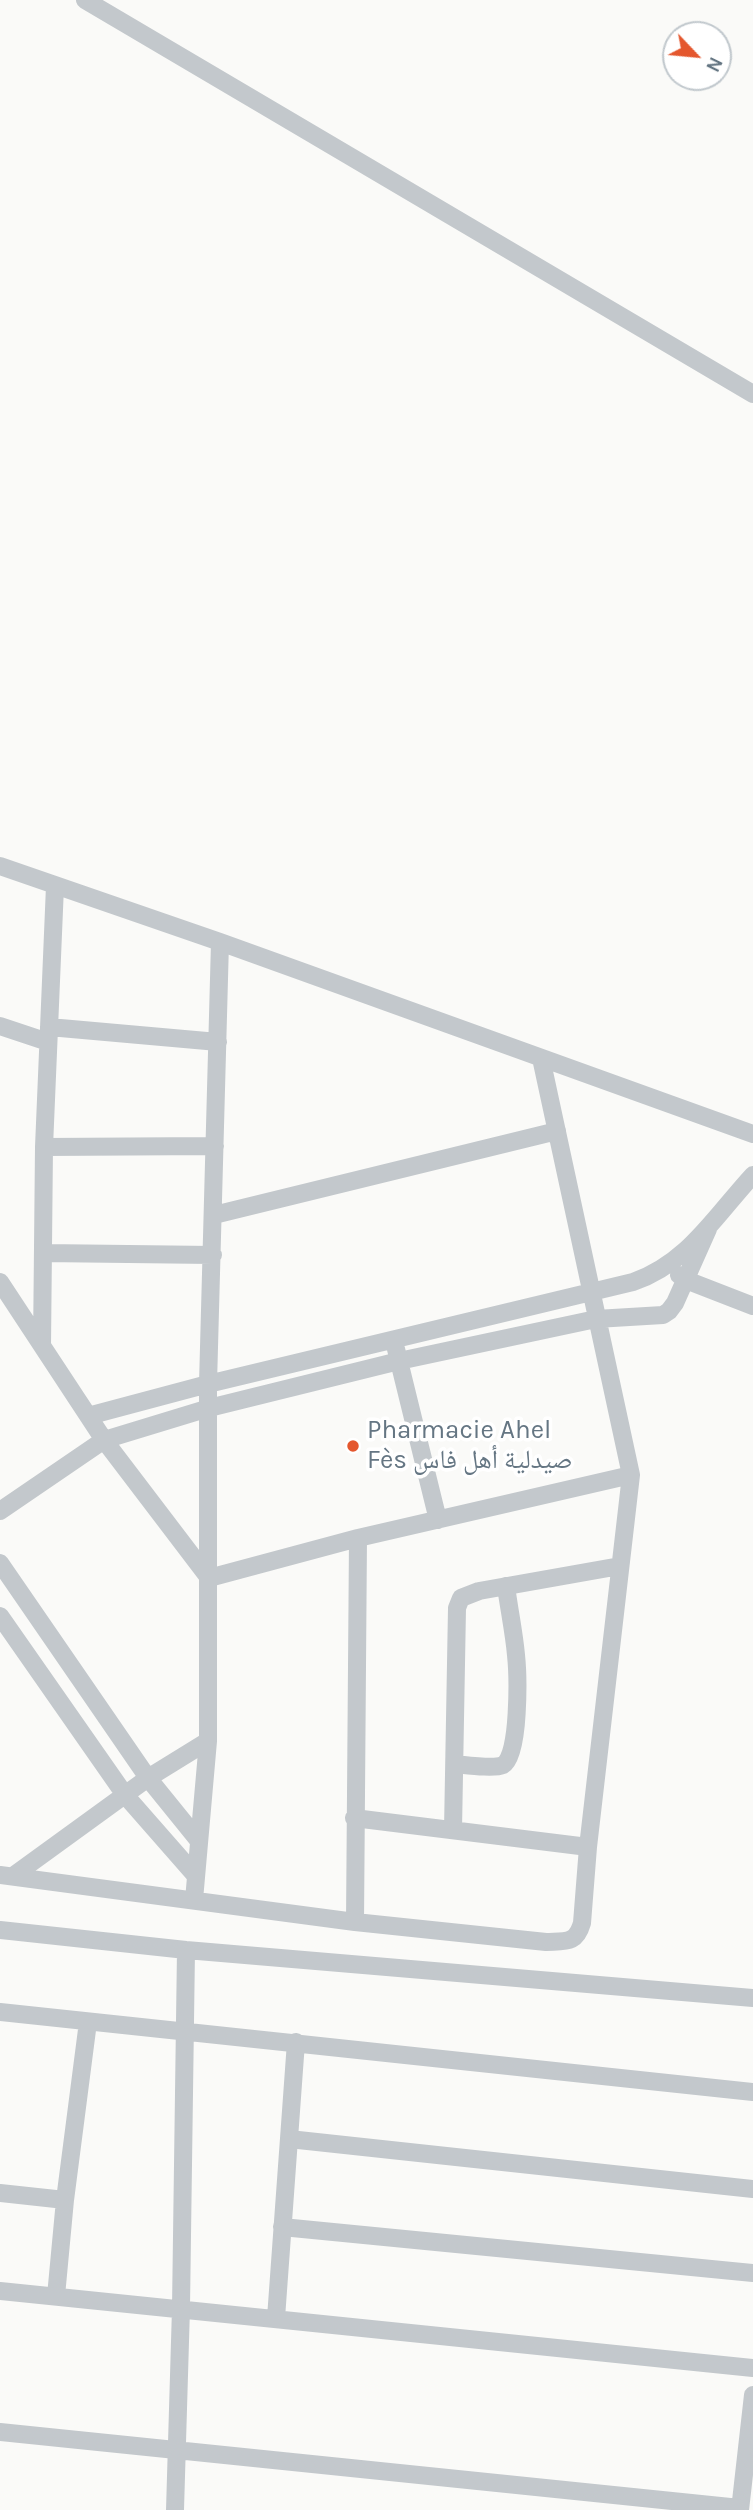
<!DOCTYPE html>
<meta charset="utf-8">
<style>
body{margin:0}
#map{position:relative;width:753px;height:2510px;overflow:hidden;background:#fafaf8;font-family:Karla,sans-serif}
canvas{display:block}
.north{position:absolute;left:662px;top:21px;width:70px;height:70px;box-sizing:border-box;background:#fff;border:2px solid #c1c8cd;border-radius:50%;rotate:116deg;font-size:19px;font-weight:700;line-height:28px;text-align:center;color:#657683}
.north::after{content:'';display:block;margin:auto;width:24px;height:32px;background:#e4572e;clip-path:polygon(50% 0,100% 100%,50% 72%,0 100%)}
</style>
<div id="map">
<canvas width="753" height="2510"></canvas>
<div class="north">N</div>
</div>
<script>
const g = document.querySelector('canvas').getContext('2d');
g.lineJoin = 'round';
function strokePath(path, color, width, dash) { g.strokeStyle = color; g.lineWidth = width; g.lineCap = dash ? 'butt' : 'round'; g.setLineDash(dash || []); g.stroke(path); }
function label(font, color, halo, rows, align = 'center') {
  g.font = font + ' Karla,"Noto Naskh Arabic",sans-serif'; g.lineWidth = 7; g.setLineDash([]); g.textBaseline = 'middle'; g.strokeStyle = halo; g.fillStyle = color; for (const [text, x, y, turn = 0] of rows) {
    g.save(); g.translate(x, y); g.rotate((+turn || 0) * Math.PI / 180); g.textAlign = isNaN(turn) ? turn : align; if (halo) g.strokeText(text, 0, 0); g.fillText(text, 0, 0); g.restore();
  }
}
const minor = new Path2D(`
 M85 0 753 394
 M0 866 220 942 753 1134
 M0 1026 48 1042
 M49 1027 218 1042
 M44 1147 215 1146
 M214 1215 557 1131
 M43 1253 213 1255
 M679 1275 686 1280 753 1306
 M0 1282 104 1440 209 1578 358 1538 631 1475
 M42 1346 44 1147 55 886
 M396 1349 438 1520
 M88 1416 208 1384 633 1282C688 1263 715 1216 753 1175
 M0 1511 104 1440 209 1408 399 1361 596 1319 663 1315 669 1311 675 1303 708 1229
 M0 1563 148 1778 199 1841
 M0 1616 125 1795 196 1876
 M455 1764C466 1765 494 1769 503 1765 520 1756 518 1674 516 1655 514 1632 509 1609 506 1586
 M354 1818 588 1847
 M453 1830 457 1608 461 1598 479 1591 620 1566
 M0 1875 355 1922 546 1942C566 1941 576 1944 582 1923L588 1847 631 1475 541 1058
 M13 1876 148 1778 208 1741
 M194 1900 208 1741V1384L220 942
 M355 1922 358 1538
 M0 1930 186 1950 753 1998
 M0 2012 753 2092
 M289 2139 753 2189
 M0 2193 65 2200
 M282 2227 753 2273
 M0 2291 753 2368
 M56 2296 65 2200 88 2022
 M276 2318 296 2042
 M0 2432 740 2508
 M175 2510 181 2308 186 1950
 M740 2510 753 2395`);
const markers = [
 [353,1446,7,"#e4572e"]
];
const poiNames = [
 ["Pharmacie Ahel",367,1431],
 ["Fès صيدلية أهل فاس",367,1461]
];
strokePath(minor, '#c3c8cc', 18);
for (const [x, y, r, color] of markers) { const dot = new Path2D(); dot.arc(x, y, r, 0, 2 * Math.PI); g.fillStyle = color; g.fill(dot); strokePath(dot, '#fff', 2.5); }
label('26px', '#657683', '#fff', poiNames, 'left');
</script>
